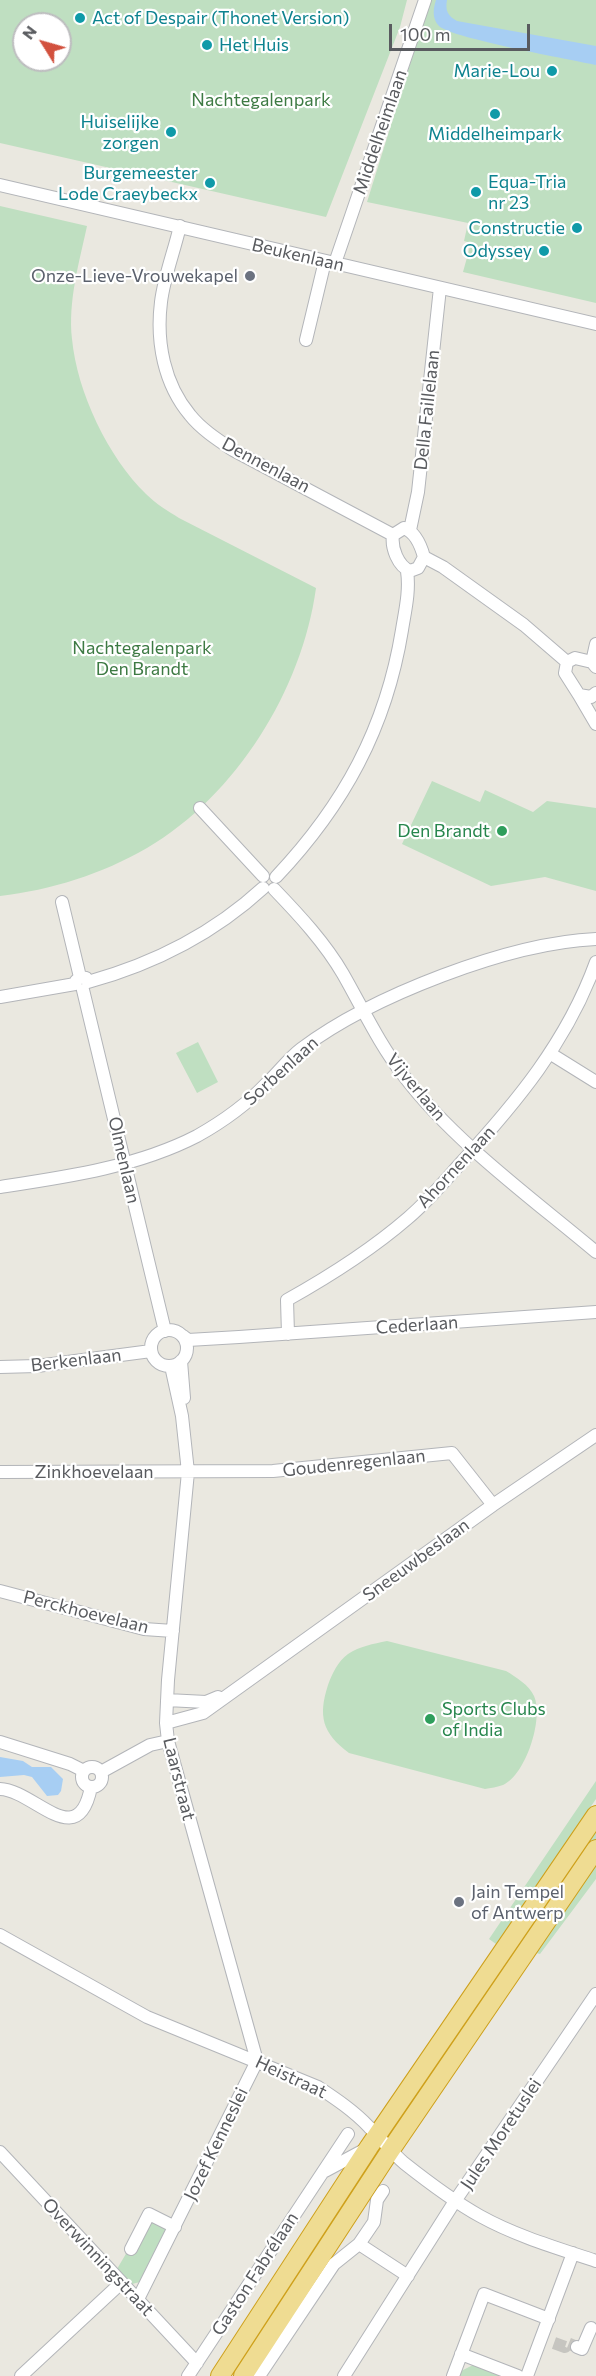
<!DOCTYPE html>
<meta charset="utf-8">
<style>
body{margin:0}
#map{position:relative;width:596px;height:2376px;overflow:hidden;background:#eae8e0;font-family:Commissioner,sans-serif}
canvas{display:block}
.north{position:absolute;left:12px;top:12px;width:60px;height:60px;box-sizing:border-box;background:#fff;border:2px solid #bdbdbf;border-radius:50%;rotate:307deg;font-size:16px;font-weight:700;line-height:24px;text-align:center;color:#595b5f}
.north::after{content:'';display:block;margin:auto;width:21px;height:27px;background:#d2513e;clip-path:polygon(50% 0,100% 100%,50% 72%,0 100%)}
.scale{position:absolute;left:389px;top:24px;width:141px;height:27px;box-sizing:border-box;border:3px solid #595b5f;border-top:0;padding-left:8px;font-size:18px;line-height:21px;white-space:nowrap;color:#595b5f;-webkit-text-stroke:4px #fff;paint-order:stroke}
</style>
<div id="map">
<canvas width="596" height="2376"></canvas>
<div class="north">N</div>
<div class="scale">100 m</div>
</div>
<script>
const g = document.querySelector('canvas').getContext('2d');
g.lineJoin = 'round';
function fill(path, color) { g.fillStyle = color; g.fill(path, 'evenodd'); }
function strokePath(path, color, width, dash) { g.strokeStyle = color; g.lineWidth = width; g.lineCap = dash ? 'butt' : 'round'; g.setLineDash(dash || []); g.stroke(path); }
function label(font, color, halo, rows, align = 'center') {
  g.font = font + ' Commissioner,sans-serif'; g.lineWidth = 4.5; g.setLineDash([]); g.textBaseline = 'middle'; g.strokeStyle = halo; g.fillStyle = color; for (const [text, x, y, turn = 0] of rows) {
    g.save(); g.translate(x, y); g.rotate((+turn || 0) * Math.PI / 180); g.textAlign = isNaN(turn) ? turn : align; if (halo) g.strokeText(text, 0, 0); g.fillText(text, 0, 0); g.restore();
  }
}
const green = new Path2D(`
 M0 0H407L400 27 326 217 0 143ZM24 24H60V60H24Z
 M430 0H596V303L463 272 471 243 464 241 468 223 367 202Z
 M0 206 87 226C79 263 68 301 72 339 77 392 108 457 146 494 156 504 168 511 179 518L316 588C302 690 236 796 147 848 102 874 51 890 0 896Z
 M432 781 480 802 485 790 533 812 547 801 596 808V891L545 877 491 886 402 844Z
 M198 1042 218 1082 197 1093 176 1053Z
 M387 1641 506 1671C516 1677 529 1685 534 1696 544 1718 526 1775 503 1785 498 1787 490 1788 485 1789L349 1753C322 1733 318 1716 328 1685 332 1674 338 1661 348 1654 360 1646 373 1644 387 1641Z
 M596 1781V1799L496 1944 489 1939Z
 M596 1825V1840L402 2125 399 2122 432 2074 434 2064Z
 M596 1865V1879L540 1954 536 1953Z
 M151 2219 170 2229 140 2282 132 2284 117 2269 127 2252 133 2255Z
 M473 2365 501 2376H459L461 2371Z`);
const water = new Path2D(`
 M436 0H447C445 11 448 16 457 21L596 46V65C573 60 451 38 439 26 432 19 433 9 436 0Z
 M0 1757 23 1761 32 1767H51L63 1779 61 1791 58 1795 47 1796 32 1777 24 1775 0 1777Z`);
const minorTunnel = new Path2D(`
 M554 2343 565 2347 567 2343 577 2347`);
const minor = new Path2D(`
 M0 185 596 324
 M180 226C174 252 164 277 161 302 156 342 164 384 190 415 201 429 218 440 233 450L393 535
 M335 263 425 0
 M306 340 325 261
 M404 528C415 532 421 546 424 557L418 568 410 571C398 566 391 548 393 535Z
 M410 530 418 492 440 288
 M424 557 443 567 524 625 567 662
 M567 662 565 673 579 695 591 697 596 693
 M567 662 575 658 592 662 596 667
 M592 662 596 644
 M579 695 596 724
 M200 808 263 876
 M276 877C344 805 386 728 402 630 405 611 410 591 407 571
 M274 889C299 915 325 943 343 974 363 1009 379 1044 404 1076 453 1141 533 1199 596 1252
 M62 902 80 977
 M83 990 165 1331
 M0 997 75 984 76 981 80 977 86 978 88 982C153 964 213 934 263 888
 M551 1054 596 1082
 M0 1187C66 1177 137 1167 197 1136 222 1122 246 1105 266 1084 278 1073 288 1059 301 1049 372 996 508 943 596 939
 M151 1348a18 18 0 1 1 36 0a18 18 0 1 1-36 0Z
 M288 1334 287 1300C330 1276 371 1250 408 1218 427 1202 443 1183 459 1165 516 1103 567 1042 596 962
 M183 1336 188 1340 239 1337 596 1312
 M181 1361 184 1398
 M171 1366 182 1416 188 1472 168 1680 166 1723 168 1741 257 2061
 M0 1367 37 1366 151 1351
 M0 1472 273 1471 452 1453 493 1505
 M0 1591 144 1629 173 1631
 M167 1700 206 1702 218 1697
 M166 1723 203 1713 493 1505 596 1435
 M0 1742 70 1764 84 1771
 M82 1777a10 10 0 1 1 20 0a10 10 0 1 1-20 0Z
 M101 1772 150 1745 168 1741
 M0 1789C34 1790 78 1854 91 1787
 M0 1935 147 2017 318 2087C336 2099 354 2111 369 2127 382 2139 391 2152 404 2163 428 2182 453 2201 480 2216 516 2236 557 2248 596 2261
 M0 2152 197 2363
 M325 2171 366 2149
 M359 2244 374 2222 377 2200 383 2191
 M131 2249 149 2214 175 2227
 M138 2299 257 2061
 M577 2347 582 2349 591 2328
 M461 2354 518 2376
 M21 2376 121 2283
 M188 2376 348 2134
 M259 2376 334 2264 359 2244 408 2276
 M344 2376 455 2201 596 1994
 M453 2376 484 2294 549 2319
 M527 2376 573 2253`);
const highway = new Path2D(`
 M220 2376 369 2147 596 1815
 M243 2376 390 2151 596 1849`);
const markers = [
 [80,18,6,"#0f9aa8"],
 [207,45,6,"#0f9aa8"],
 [552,71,6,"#0f9aa8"],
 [495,114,6,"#0f9aa8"],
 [171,132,6,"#0f9aa8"],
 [210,183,6,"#0f9aa8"],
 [476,192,6,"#0f9aa8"],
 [577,228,6,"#0f9aa8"],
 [544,251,6,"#0f9aa8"],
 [250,276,6,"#6b7280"],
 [502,831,6,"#2e9e5b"],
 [430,1719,6,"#2e9e5b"],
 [459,1902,6,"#6b7280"]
];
const cultureNames = [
 ["Act of Despair (Thonet Version)",92,18,"left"],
 ["Het Huis",219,45,"left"],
 ["Marie-Lou",540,71],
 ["Huiselijke",159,122],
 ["zorgen",159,143],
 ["Middelheimpark",495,134,"center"],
 ["Burgemeester",198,173],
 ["Lode Craeybeckx",198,194],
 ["Equa-Tria",488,182,"left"],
 ["nr 23",488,203,"left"],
 ["Constructie",565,228],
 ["Odyssey",532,251]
];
const parkNames = [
 ["Nachtegalenpark",261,100],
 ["Nachtegalenpark",142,648],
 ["Den Brandt",142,669]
];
const streetNames = [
 ["Middelheimlaan",380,132,-71],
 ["Beukenlaan",298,255,13],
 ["Della Faillelaan",427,410,-84],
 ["Dennenlaan",266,465,28],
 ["Sorbenlaan",281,1071,-42],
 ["Vijverlaan",416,1087,50],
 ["Olmenlaan",124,1160,77],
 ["Ahornenlaan",456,1167,-47],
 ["Cederlaan",417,1325,-4],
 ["Berkenlaan",76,1360,-7],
 ["Goudenregenlaan",354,1463,-6],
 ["Zinkhoevelaan",94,1472],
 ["Sneeuwbeslaan",416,1560,-36],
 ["Perckhoevelaan",86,1612,14],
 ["Laarstraat",179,1779,76],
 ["Heistraat",291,2077,25],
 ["Jules Moretuslei",501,2134,-56],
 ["Jozef Kenneslei",216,2144,-64],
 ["Overwinningstraat",98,2257,47],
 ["Gaston Fabrélaan",255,2274,-57]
];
const worshipNames = [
 ["Onze-Lieve-Vrouwekapel",238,276],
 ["Jain Tempel",471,1892,"left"],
 ["of Antwerp",471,1913,"left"]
];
const leisureNames = [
 ["Den Brandt",490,831],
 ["Sports Clubs",442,1709,"left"],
 ["of India",442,1730,"left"]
];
fill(green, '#bfdfc1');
fill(water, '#a7cef3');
strokePath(minorTunnel, '#c6c5c0', 12, [12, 6]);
strokePath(minor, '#b3b5b9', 14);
strokePath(highway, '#cea01b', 20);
strokePath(minor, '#fff', 12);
strokePath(highway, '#efdc92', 18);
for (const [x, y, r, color] of markers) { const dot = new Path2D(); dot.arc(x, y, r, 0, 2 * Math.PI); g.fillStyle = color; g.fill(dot); strokePath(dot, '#fff', 2); }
label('18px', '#0d838f', '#fff', cultureNames, 'right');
label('18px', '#3d7a43', '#fff', parkNames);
label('18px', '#595b5f', '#fff', streetNames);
label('18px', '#5b616d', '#fff', worshipNames, 'right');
label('18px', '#27864d', '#fff', leisureNames, 'right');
</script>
